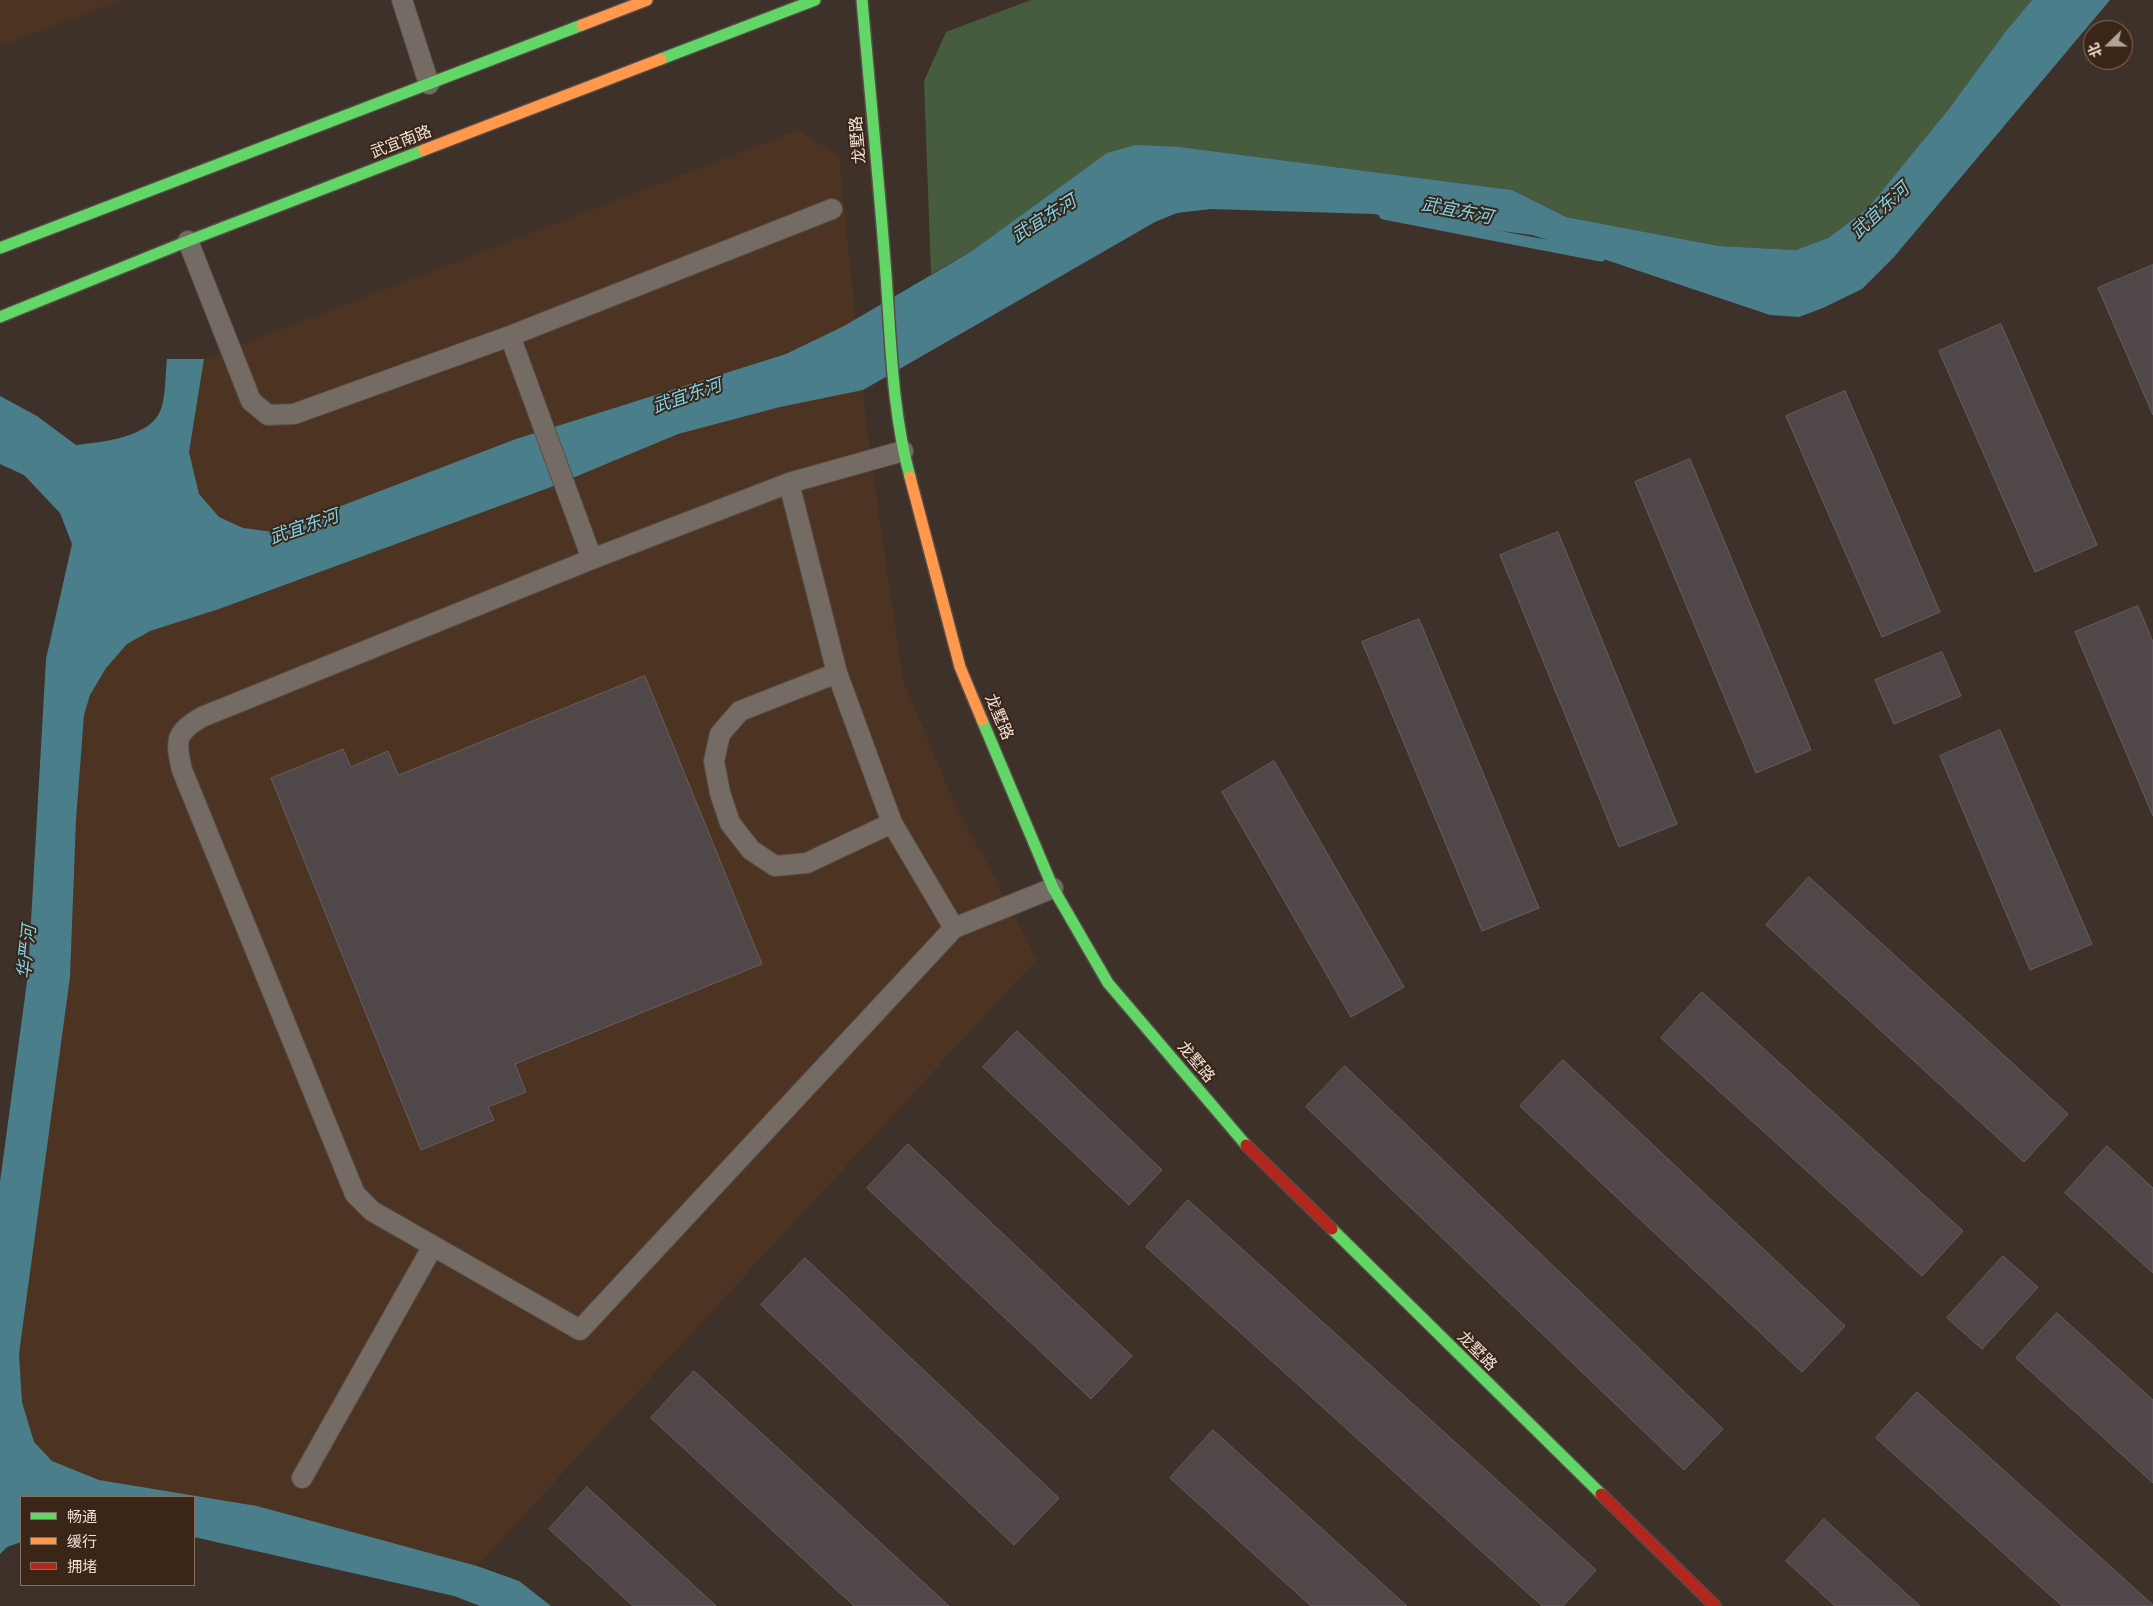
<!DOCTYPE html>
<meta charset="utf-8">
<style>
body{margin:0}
#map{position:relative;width:2153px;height:1606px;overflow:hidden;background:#3d3129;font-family:"Public Sans","Noto Sans SC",sans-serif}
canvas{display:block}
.legend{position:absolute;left:20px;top:1496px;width:175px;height:90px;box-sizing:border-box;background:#3a2517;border:1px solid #827064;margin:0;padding:6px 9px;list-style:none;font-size:15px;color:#eee0d7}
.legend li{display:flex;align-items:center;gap:10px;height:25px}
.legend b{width:25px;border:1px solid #827064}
.north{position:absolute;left:2083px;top:20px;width:50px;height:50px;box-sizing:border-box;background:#3a2517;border:1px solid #827064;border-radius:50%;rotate:248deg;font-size:14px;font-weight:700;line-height:20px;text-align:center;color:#eee0d7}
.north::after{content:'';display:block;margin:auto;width:18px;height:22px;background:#b0a39a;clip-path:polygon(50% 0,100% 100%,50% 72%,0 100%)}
</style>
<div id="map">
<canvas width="2153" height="1606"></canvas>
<ul class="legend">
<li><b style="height:6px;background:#63d668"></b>畅通</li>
<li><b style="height:6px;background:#ff974d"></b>缓行</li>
<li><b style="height:6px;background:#b3261e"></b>拥堵</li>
</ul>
<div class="north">北</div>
</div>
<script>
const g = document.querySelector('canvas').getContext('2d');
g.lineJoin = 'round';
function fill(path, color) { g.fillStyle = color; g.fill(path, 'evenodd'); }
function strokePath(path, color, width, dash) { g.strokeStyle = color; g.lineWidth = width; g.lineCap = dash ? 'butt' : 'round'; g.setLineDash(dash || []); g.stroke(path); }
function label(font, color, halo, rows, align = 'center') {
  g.font = font + ' "Public Sans","Noto Sans SC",sans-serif'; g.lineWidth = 4; g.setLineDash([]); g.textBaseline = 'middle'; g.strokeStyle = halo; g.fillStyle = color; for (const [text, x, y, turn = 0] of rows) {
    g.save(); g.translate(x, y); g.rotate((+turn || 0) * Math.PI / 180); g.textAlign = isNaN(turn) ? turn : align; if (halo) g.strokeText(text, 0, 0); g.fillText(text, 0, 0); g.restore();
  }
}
const built = new Path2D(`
 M0 0H122L0 46Z
 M798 130 839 155 867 431 903 680 952 797 1037 959 477 1566 257 1506 99 1480 52 1461 34 1442 22 1402 19 1354 70 977 76 820 84 714 90 695 189 452 204 359Z`);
const green = new Path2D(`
 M1031 0H2032L2006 31 1950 109 1868 208 1828 238 1796 250 1719 246 1566 217 1512 190 1180 147 972 251 931 274 924 81 946 32Z`);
const water = new Path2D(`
 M2032 0H2110L1894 257 1862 289 1823 308 1799 317 1770 315 1532 235 1373 214 1211 209 1177 213 1155 222 863 390 780 407 678 434 551 487 219 609 150 631 127 644 106 668 90 695 84 715 76 820 70 977 19 1354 22 1402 34 1442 52 1461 99 1480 257 1506 477 1566 519 1581 551 1606H480L454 1596 194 1537V1497H21V1542L7 1547 0 1554V1182L28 974 46 659 72 544 60 513 24 475 0 464V396L37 416 76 445C101 442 151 438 161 409 166 395 165 375 167 359H204L189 452 199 494 219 517 243 528 273 532 516 439 786 354 844 326 972 251 1107 153 1136 145 1180 147 1512 190 1566 217 1719 246 1796 250 1828 238 1868 208 1949 109 2006 31Z`);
const stream = new Path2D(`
 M1384 214 1601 256`);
const building = new Path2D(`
 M2153 265V415L2098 288Z
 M2001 324 2097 545 2035 572 1939 351Z
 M1845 391 1940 612 1882 637 1786 416Z
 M1690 459 1811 750 1756 773 1635 482Z
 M1558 532 1677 824 1619 847 1500 555Z
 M2138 606 2153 642V816L2075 632Z
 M1419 619 1539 908 1482 931 1362 642Z
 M1942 652 1961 696 1894 724 1875 680Z
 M645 676 762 964 515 1064 526 1092 488 1107 494 1120 421 1150 271 778 343 749 351 767 388 751 398 775Z
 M2000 730 2092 944 2030 970 1940 756Z
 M1274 761 1404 987 1351 1017 1222 792Z
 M1809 877 2068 1114 2024 1162 1766 925Z
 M1702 992 1963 1231 1922 1276 1661 1038Z
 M1017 1031 1162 1170 1129 1205 983 1067Z
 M1563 1060 1845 1326 1802 1372 1520 1106Z
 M1345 1066 1723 1429 1684 1470 1306 1107Z
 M908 1144 1132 1356 1091 1399 867 1188Z
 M2107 1146 2153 1188V1273L2065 1193Z
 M1188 1200 1596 1570 1563 1606H1542L1146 1247Z
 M2003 1256 2038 1287 1982 1349 1947 1318Z
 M805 1258 1059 1498 1014 1545 761 1305Z
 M2057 1313 2153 1400V1483L2016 1358Z
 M694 1371 949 1606H854L651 1418Z
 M1917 1392 2153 1605V1606H2062L1876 1438Z
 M1213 1430 1407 1606H1311L1170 1478Z
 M587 1487 716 1606H633L549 1529Z
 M1824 1519 1920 1606H1835L1786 1561Z`);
const lane = new Path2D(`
 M402 0 429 84
 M188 241 251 401 268 415 294 414 510 336 832 209
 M510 336 592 559
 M903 451 789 483 592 559 202 717C175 733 175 740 182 770L355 1194 372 1211 580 1330 954 928 1053 888
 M789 483 837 673 892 823 954 928
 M837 673 740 711 720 734 714 761 720 793 730 823 751 850 775 866 807 863 892 823
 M302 1478 433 1246`);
const fast = new Path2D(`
 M862 0C870 92 879 183 886 275 891 343 892 411 910 477
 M661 59 815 0
 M0 248 582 25
 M0 317 188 241 424 150
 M982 720 1053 888 1108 983 1246 1145
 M1332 1229 1601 1494`);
const slow = new Path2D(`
 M582 25 647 0
 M424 150 661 59
 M910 477 960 667 982 720`);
const jam = new Path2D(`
 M1246 1145 1332 1229
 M1601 1494 1715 1606`);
const streetNames = [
 ["龙墅路",858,140,-95],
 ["武宜南路",401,142,-21],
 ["龙墅路",999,717,67],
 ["龙墅路",1196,1062,50],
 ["龙墅路",1477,1351,45]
];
const waterNames = [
 ["武宜东河",1457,211,11],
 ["武宜东河",1880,211,-43],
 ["武宜东河",1044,219,-32],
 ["武宜东河",687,396,-19],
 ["武宜东河",304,527,-19],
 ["华严河",27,952,-84]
];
fill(built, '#4d3422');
fill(green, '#475c3f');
fill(water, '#4b7e8b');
strokePath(stream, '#4b7e8b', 11);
fill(building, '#504848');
strokePath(building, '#675e5f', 1);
strokePath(lane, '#574d46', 22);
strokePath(fast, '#574d46', 14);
strokePath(slow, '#574d46', 14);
strokePath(jam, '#574d46', 14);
strokePath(lane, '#736b64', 20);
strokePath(fast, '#63d668', 11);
strokePath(slow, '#ff974d', 11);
strokePath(jam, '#b3261e', 11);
label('16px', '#eee0d7', '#3a2517', streetNames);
label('italic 18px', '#78d5ed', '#3a2517', waterNames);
</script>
